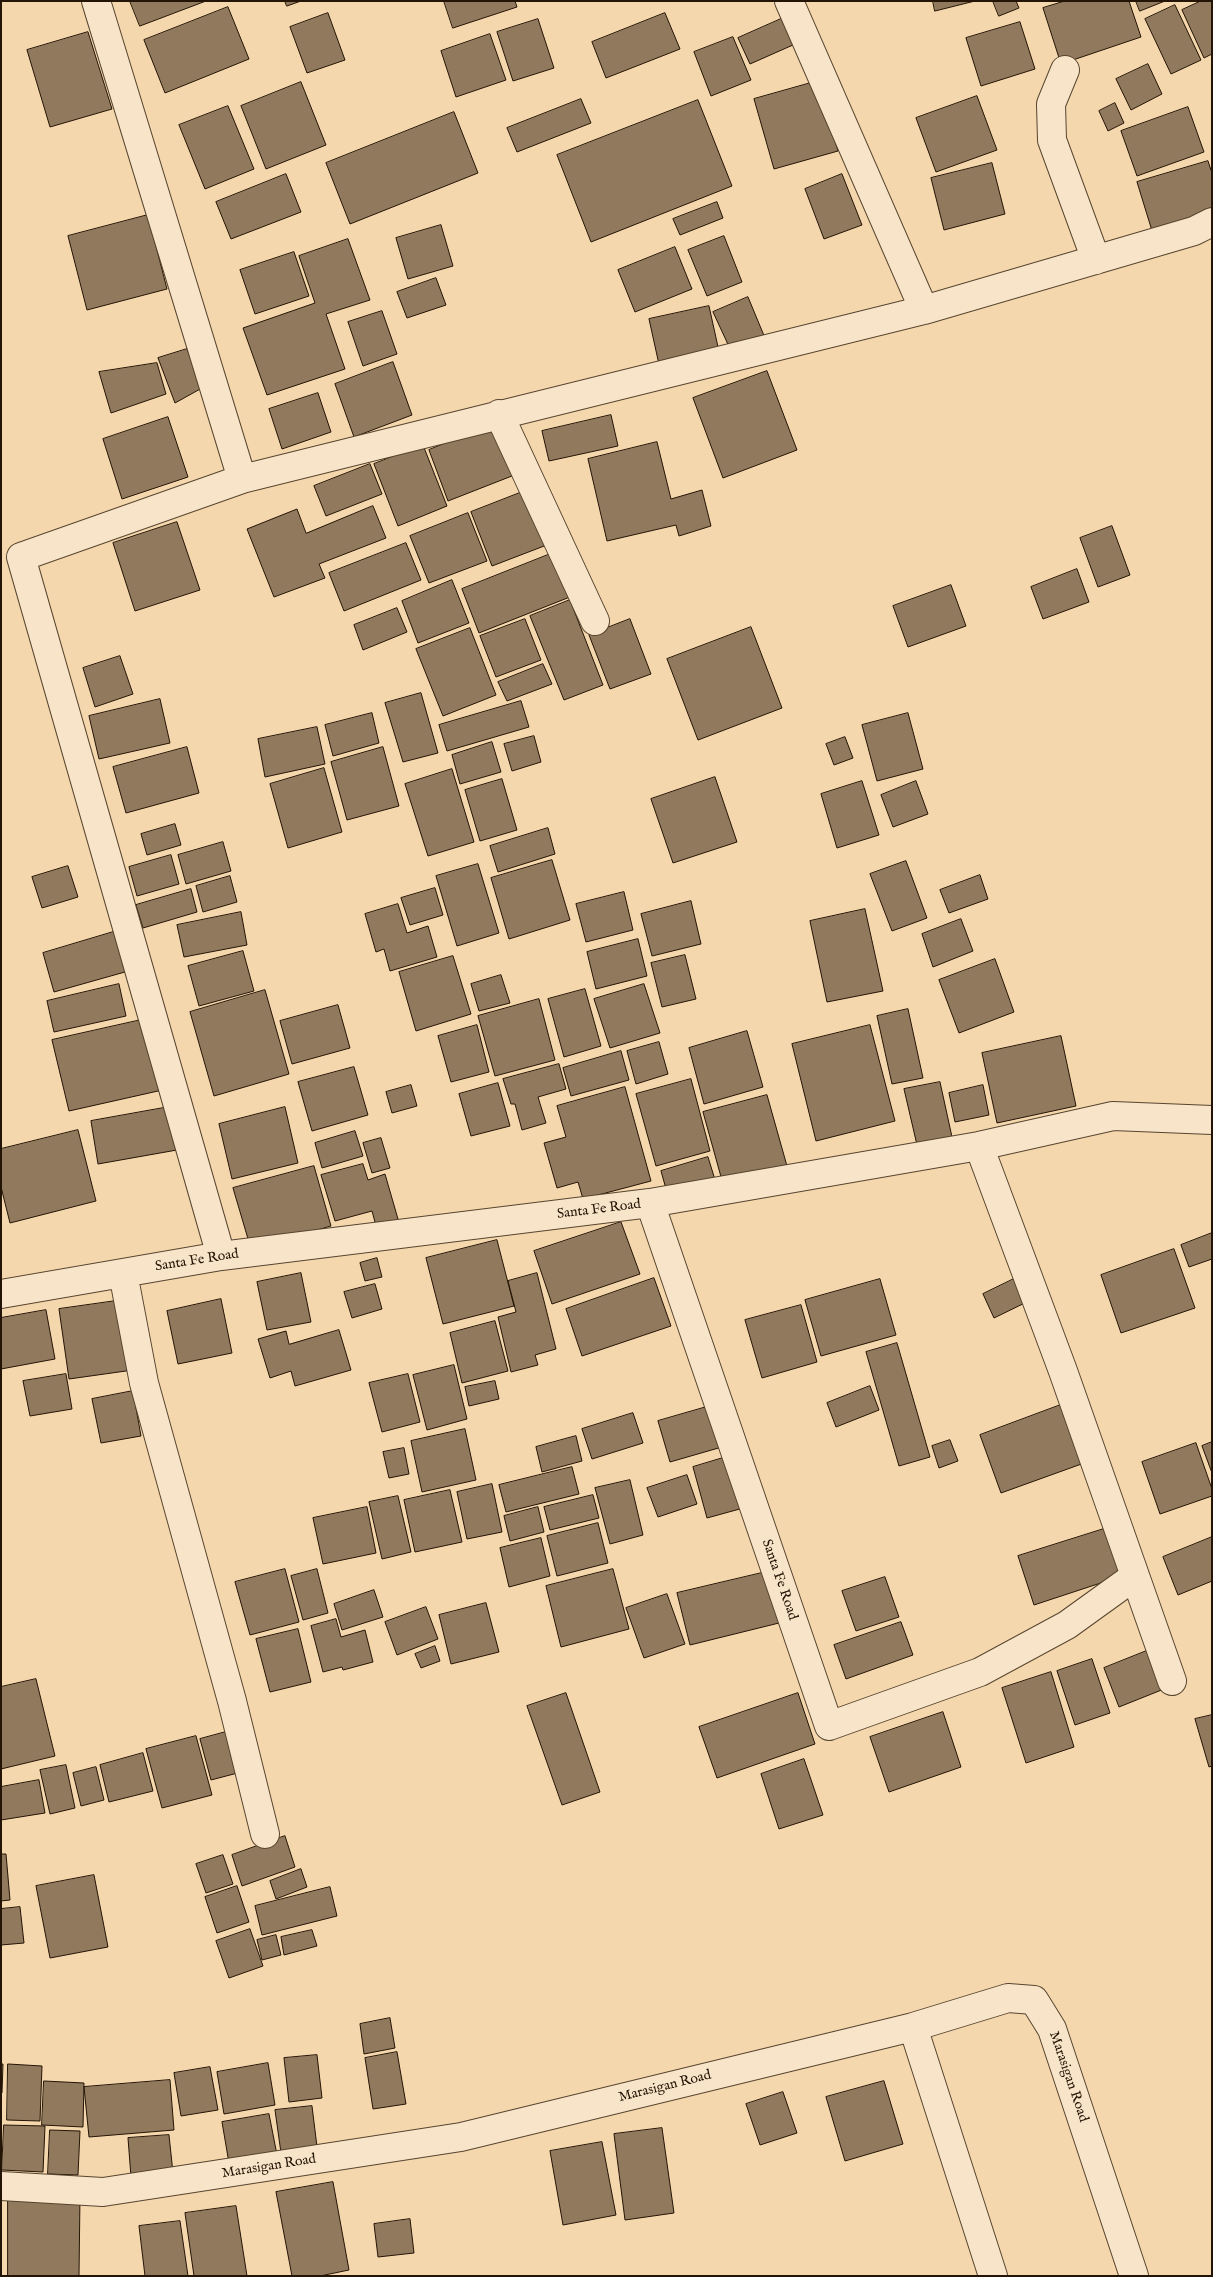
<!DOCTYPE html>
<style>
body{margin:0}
#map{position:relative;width:1213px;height:2277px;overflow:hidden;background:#f4d7ac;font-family:"IM FELL English",serif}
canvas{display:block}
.frame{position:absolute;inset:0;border:2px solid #241406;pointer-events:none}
</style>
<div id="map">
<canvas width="1213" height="2277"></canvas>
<div class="frame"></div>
</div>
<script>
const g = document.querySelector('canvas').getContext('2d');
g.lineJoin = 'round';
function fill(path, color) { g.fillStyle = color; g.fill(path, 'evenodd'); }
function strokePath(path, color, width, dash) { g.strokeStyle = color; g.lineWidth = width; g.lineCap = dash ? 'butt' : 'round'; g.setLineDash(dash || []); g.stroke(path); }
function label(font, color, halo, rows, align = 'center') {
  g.font = font + ' "IM FELL English",serif'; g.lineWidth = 5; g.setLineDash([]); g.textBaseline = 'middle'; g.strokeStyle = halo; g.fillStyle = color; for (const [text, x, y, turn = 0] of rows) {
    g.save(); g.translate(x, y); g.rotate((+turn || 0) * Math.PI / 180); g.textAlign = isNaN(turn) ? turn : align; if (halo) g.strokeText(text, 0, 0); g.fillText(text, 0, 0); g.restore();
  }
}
const building = new Path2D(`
 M130 1H206L140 26Z
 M285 1H301L287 6Z
 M444 1H515L517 7 453 28Z
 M933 1H975L935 11Z
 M993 1H1016L1019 8 999 16Z
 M1065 1H1129L1141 37 1061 64 1043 8Z
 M1136 1H1165L1140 11Z
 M1201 1H1212V54L1204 58 1182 10Z
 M1175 5 1201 60 1171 74 1145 19Z
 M228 7 249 59 165 93 144 40Z
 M328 13 345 60 307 73 290 27Z
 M665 13 680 49 606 78 592 42Z
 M790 15 802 41 750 64 738 38Z
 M538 19 554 68 513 81 497 32Z
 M1020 22 1035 69 981 86 966 38Z
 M88 32 112 109 50 127 27 50Z
 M490 34 506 80 456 97 441 51Z
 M733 37 751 80 711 96 694 52Z
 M1148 64 1162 94 1131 110 1116 79Z
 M818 81 838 151 774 169 754 99Z
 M301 82 326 145 266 169 241 106Z
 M977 96 997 150 936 172 916 118Z
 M581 99 591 123 517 152 507 128Z
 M698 100 732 186 591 242 557 155Z
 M1115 103 1124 123 1108 131 1099 111Z
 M228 106 254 169 205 189 179 125Z
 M1188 107 1204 152 1137 176 1121 131Z
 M454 112 478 173 350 224 326 163Z
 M1208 161 1212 173V217L1153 234 1137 182Z
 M992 163 1005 214 944 230 931 178Z
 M286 174 301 212 231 239 216 202Z
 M842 174 862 225 824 239 805 189Z
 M717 202 723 218 680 235 673 219Z
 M148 215 167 289 87 310 68 236Z
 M441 225 453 266 408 279 396 238Z
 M724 236 742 282 707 296 688 250Z
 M348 239 370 300 326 314 345 369 267 395 243 328 315 303 299 256Z
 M675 247 692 289 635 312 618 270Z
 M294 252 309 296 255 314 240 270Z
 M436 278 446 305 407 318 397 292Z
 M748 297 765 338 732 353 713 312Z
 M709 306 720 356 660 369 649 319Z
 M382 311 397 354 363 366 348 322Z
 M187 349 202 388 175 403 158 358Z
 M393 362 412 415 354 437 335 384Z
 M157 363 166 394 111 413 99 372Z
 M767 371 797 450 723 478 693 398Z
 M318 393 331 432 282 449 269 409Z
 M611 415 618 446 549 461 542 431Z
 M168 417 188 477 122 499 103 439Z
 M497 423 517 474 448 501 429 450Z
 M657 442 671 499 702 490 711 526 679 536 676 525 607 541 588 459Z
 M423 445 447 506 398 526 374 464Z
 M370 464 382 494 326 516 314 486Z
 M530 489 552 543 492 566 471 512Z
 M373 506 386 538 319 564 325 578 274 597 247 529 297 509 306 533Z
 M468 513 487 561 429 583 410 536Z
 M177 522 200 590 135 611 113 543Z
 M1112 526 1130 575 1098 587 1080 538Z
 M406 543 421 580 344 611 329 573Z
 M558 551 575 595 479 633 462 589Z
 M1077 569 1089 602 1043 619 1031 587Z
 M452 580 469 623 418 643 402 601Z
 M951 585 966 626 908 647 893 606Z
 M570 600 603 685 564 700 530 616Z
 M397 608 407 632 363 650 354 625Z
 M525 619 541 660 496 677 480 636Z
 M630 619 651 674 610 689 589 635Z
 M751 627 782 708 698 740 667 659Z
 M470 628 496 695 443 716 416 649Z
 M120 656 133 694 95 707 83 668Z
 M543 664 552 684 507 701 498 682Z
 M421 693 438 753 403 762 385 703Z
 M160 699 170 743 99 759 89 716Z
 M521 701 529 727 447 751 439 725Z
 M372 713 379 743 333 756 325 725Z
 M908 713 923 769 877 781 862 725Z
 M317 727 325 764 265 777 258 739Z
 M534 736 541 762 512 771 504 744Z
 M845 737 853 758 834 765 826 744Z
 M492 742 501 772 460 784 452 755Z
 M187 747 199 793 126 813 113 767Z
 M383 747 399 806 347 820 331 762Z
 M324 768 342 832 288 848 270 784Z
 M452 769 474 842 428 856 405 784Z
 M715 777 737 842 673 863 651 799Z
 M502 779 517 830 480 841 465 790Z
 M862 781 879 835 837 848 821 794Z
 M916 781 928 814 893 827 881 795Z
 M175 824 181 845 147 855 141 834Z
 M548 828 555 854 498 872 490 846Z
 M223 842 231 871 186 884 178 855Z
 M171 855 179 884 137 896 129 867Z
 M552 860 570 920 509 939 491 878Z
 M906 861 927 918 892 931 870 874Z
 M478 864 499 933 457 946 436 876Z
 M68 866 78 897 42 908 32 877Z
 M980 875 988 899 949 913 940 890Z
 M230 876 237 902 203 912 196 886Z
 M435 888 443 915 410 925 401 898Z
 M191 889 197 912 143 928 136 905Z
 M624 892 633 930 586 942 576 904Z
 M691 901 701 944 652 956 641 914Z
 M398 904 407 933 428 926 437 957 390 971 384 949 376 952 365 914Z
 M865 909 883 991 827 1002 810 921Z
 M241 912 247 945 184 957 177 925Z
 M961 919 973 951 933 967 922 934Z
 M120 930 132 970 54 992 43 953Z
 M638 939 647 976 596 989 587 952Z
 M243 951 254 991 199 1006 188 966Z
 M685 955 696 999 662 1007 651 963Z
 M453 956 471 1014 416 1031 399 972Z
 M995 959 1014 1012 959 1033 939 980Z
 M501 975 510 1003 479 1011 471 984Z
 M119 984 126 1016 54 1032 47 1001Z
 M644 984 660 1033 610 1048 594 999Z
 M585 989 601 1046 564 1057 548 999Z
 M265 990 289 1074 214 1096 190 1012Z
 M539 999 555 1060 495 1076 478 1016Z
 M338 1005 350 1048 292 1064 280 1021Z
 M908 1009 923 1078 892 1084 877 1016Z
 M150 1018 167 1089 69 1111 52 1040Z
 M477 1025 489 1072 451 1082 438 1036Z
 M870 1025 895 1121 816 1141 792 1044Z
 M747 1031 763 1087 704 1104 689 1048Z
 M1061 1036 1076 1106 997 1123 982 1053Z
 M659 1042 668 1074 636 1084 627 1051Z
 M621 1051 629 1080 571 1096 563 1068Z
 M559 1064 566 1089 538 1097 546 1123 522 1130 515 1104H511L503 1079Z
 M354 1067 368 1115 312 1131 298 1082Z
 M691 1079 710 1151 656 1166 636 1094Z
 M940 1082 952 1137 917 1145 904 1089Z
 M498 1083 510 1126 471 1136 459 1094Z
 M411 1085 417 1106 392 1113 386 1092Z
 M983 1085 989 1115 955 1122 949 1093Z
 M625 1087 651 1181 583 1199 578 1182 557 1188 544 1143 566 1137 557 1106Z
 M767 1095 787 1166 723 1184 703 1112Z
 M169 1107 177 1150 98 1164 91 1121Z
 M285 1107 298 1163 232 1179 219 1124Z
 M78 1130 96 1201 10 1223 1 1187V1149Z
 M355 1131 363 1156 322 1168 315 1143Z
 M381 1138 390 1168 372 1173 363 1143Z
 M708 1157 716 1183 668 1196 661 1171Z
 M363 1164 368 1180 385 1174 400 1226 378 1233 372 1211 335 1221 321 1175Z
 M314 1166 331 1226 251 1249 233 1188Z
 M621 1222 640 1274 552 1304 534 1251Z
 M1212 1233V1259L1189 1267 1181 1245Z
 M497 1240 514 1306 443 1324 426 1258Z
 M1174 1249 1195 1308 1121 1333 1101 1275Z
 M377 1258 382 1277 365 1281 360 1263Z
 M301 1273 311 1322 267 1330 257 1282Z
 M537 1273 556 1349 535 1355 538 1365 511 1372 498 1317 516 1312 508 1281Z
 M1022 1275 1033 1299 994 1318 983 1294Z
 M654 1278 671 1326 582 1356 566 1309Z
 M880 1279 896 1335 821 1356 805 1300Z
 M375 1284 382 1309 352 1318 344 1292Z
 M221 1299 232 1353 178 1364 167 1311Z
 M123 1300 133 1370 69 1379 59 1309Z
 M801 1305 817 1362 762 1378 745 1320Z
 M46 1310 55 1359 1 1369V1318Z
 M495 1321 508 1371 462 1383 450 1333Z
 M339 1330 351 1370 295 1386 291 1371 270 1378 258 1339 286 1331 289 1344Z
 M897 1343 930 1457 899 1466 866 1352Z
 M454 1365 467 1419 427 1430 413 1375Z
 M66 1374 72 1409 30 1416 23 1381Z
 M408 1374 420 1422 382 1432 369 1383Z
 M495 1381 499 1399 469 1406 465 1387Z
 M870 1386 879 1410 836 1427 827 1403Z
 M133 1391 141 1436 101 1443 92 1399Z
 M1066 1403 1087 1462 1001 1493 980 1435Z
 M710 1406 722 1447 670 1462 658 1421Z
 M633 1413 643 1443 592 1459 582 1429Z
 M465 1429 476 1480 422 1492 411 1441Z
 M576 1436 582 1461 542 1472 536 1447Z
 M950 1440 958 1461 939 1468 932 1446Z
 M1212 1442V1473L1202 1446Z
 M1196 1443 1212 1489V1496L1160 1514 1142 1462Z
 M404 1448 409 1474 389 1478 383 1452Z
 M733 1455 747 1507 707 1518 693 1467Z
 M572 1467 579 1494 506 1512 499 1485Z
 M687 1475 697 1504 658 1517 647 1488Z
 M630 1480 643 1535 610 1544 595 1488Z
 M492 1484 502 1532 467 1539 457 1492Z
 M450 1490 462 1542 415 1552 404 1500Z
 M593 1495 599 1518 550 1530 544 1507Z
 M398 1496 411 1552 382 1559 369 1502Z
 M367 1507 376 1553 323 1564 313 1518Z
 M538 1507 544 1532 510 1541 504 1516Z
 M598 1523 608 1563 557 1576 547 1536Z
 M1107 1528 1122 1576 1034 1605 1018 1556Z
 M1212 1537V1581L1178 1595 1163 1557Z
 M541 1538 550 1576 509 1587 500 1548Z
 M285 1569 299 1622 250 1635 235 1582Z
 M317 1569 328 1613 303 1620 291 1576Z
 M613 1569 629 1629 561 1647 546 1586Z
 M766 1572 779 1623 690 1645 677 1593Z
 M885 1577 899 1617 856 1631 842 1591Z
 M374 1590 383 1617 342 1630 334 1604Z
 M667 1594 685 1644 644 1658 626 1608Z
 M486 1603 499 1652 451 1664 439 1615Z
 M426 1607 438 1639 397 1655 385 1622Z
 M336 1619 341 1637 365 1630 373 1662 343 1670 342 1667 323 1672 311 1626Z
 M901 1622 913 1655 846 1679 834 1645Z
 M298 1629 311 1682 270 1692 256 1639Z
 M435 1646 440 1661 421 1668 415 1654Z
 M1149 1650 1164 1689 1119 1707 1104 1668Z
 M1092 1659 1110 1713 1075 1725 1057 1671Z
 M1051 1672 1074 1747 1026 1763 1002 1688Z
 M36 1679 55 1756 1 1769V1687Z
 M566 1693 600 1792 562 1805 527 1706Z
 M798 1693 815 1744 717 1778 699 1727Z
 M943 1712 961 1767 889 1792 870 1737Z
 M1212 1715V1766L1209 1767 1195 1719Z
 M237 1729 249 1770 211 1780 200 1739Z
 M196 1736 212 1795 162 1808 146 1749Z
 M143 1753 153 1791 109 1802 100 1765Z
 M804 1759 823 1815 779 1829 761 1774Z
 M66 1765 75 1808 50 1814 40 1770Z
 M96 1767 104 1800 81 1806 73 1773Z
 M39 1780 45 1813 1 1820V1787Z
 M285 1836 295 1867 242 1886 232 1855Z
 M1 1854H6L10 1900 1 1901Z
 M223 1855 233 1884 206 1893 196 1864Z
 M301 1869 307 1887 276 1899 270 1881Z
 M94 1875 108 1947 50 1958 36 1886Z
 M237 1886 249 1922 217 1933 205 1897Z
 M330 1887 337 1916 262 1935 255 1906Z
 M20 1907 24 1943 1 1945V1909Z
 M250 1929 263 1966 229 1978 216 1941Z
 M312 1930 317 1946 284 1955 281 1937Z
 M276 1935 281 1955 262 1960 257 1940Z
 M390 2018 395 2048 364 2054 360 2024Z
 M397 2052 406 2104 373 2109 365 2058Z
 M317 2055 322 2098 289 2102 284 2058Z
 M268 2063 275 2105 224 2114 217 2072Z
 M1 2064H3L2 2093H1Z
 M8 2064 42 2066 40 2121 7 2120Z
 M210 2067 218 2110 181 2116 174 2073Z
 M170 2080 174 2130 89 2137 84 2087Z
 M44 2081 84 2083 83 2127 42 2125Z
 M884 2081 903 2144 845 2161 826 2097Z
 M783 2092 797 2133 760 2145 746 2104Z
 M312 2106 318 2155 282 2160 275 2110Z
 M269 2114 278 2160 230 2169 222 2122Z
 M4 2125 45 2126 43 2172 2 2170Z
 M662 2128 674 2213 625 2220 614 2134Z
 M50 2130 80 2131 78 2175 48 2174Z
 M169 2135 173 2173 131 2177 128 2138Z
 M602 2142 616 2215 563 2225 550 2151Z
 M333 2182 349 2270 320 2276H292L276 2192Z
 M8 2194 80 2195 79 2276H8Z
 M236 2206 247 2276H194L185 2213Z
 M410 2219 414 2253 378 2257 374 2224Z
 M180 2221 188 2276H145L139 2226Z`);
const minor = new Path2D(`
 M96 1 242 479
 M789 1 924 310
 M1065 70 1051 104 1052 140 1096 260
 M499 414 595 621
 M979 1146 1063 1371 1172 1681
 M650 1203 979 1146 1113 1116 1212 1120
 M221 1256 21 557 242 479 924 310 1194 231 1212 222
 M123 1273 144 1383 232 1701 265 1834
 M1 1294 221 1256 650 1203 829 1726 980 1672 1067 1625 1135 1576
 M913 2027 993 2276
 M1 2186 103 2192 461 2137 913 2027 1008 1998 1034 2000 1052 2029 1134 2276`);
const streetNames = [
 ["Santa Fe Road",599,1210,-7],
 ["Santa Fe Road",197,1261,-9],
 ["Santa Fe Road",779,1580,71],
 ["Marasigan Road",1068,2077,71],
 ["Marasigan Road",665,2087,-14],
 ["Marasigan Road",269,2167,-9]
];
fill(building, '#90795c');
strokePath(building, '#241406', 1);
strokePath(minor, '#584530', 30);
strokePath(minor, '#f8e5c9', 28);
label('14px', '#241406', '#f8e5c9', streetNames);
</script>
